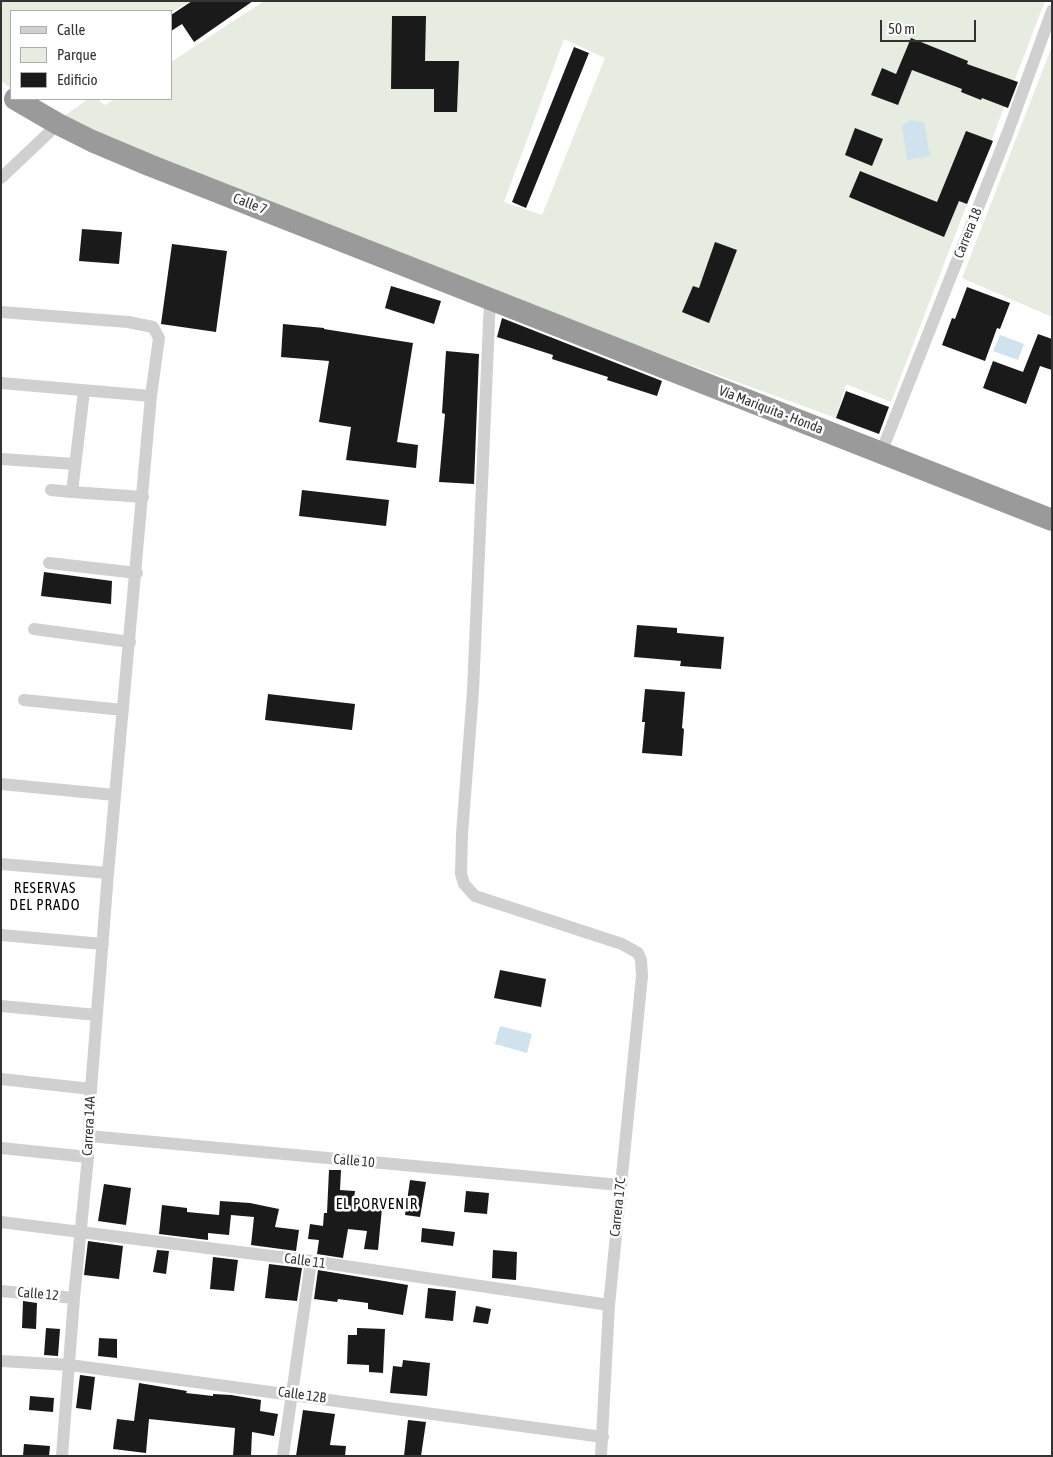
<!DOCTYPE html>
<meta charset="utf-8">
<style>
body{margin:0}
#map{position:relative;width:1053px;height:1457px;overflow:hidden;background:#fff;font-family:"Asap Condensed",sans-serif}
canvas{display:block}
.frame{position:absolute;inset:0;border:2px solid #333;pointer-events:none}
.legend{position:absolute;left:10px;top:10px;width:162px;height:90px;box-sizing:border-box;background:#fff;border:1px solid #adadad;margin:0;padding:6px 9px;list-style:none;font-size:15px;color:#333}
.legend li{display:flex;align-items:center;gap:10px;height:25px}
.legend b{width:25px;border:1px solid #adadad}
.scale{position:absolute;left:880px;top:20px;width:96px;height:22px;box-sizing:border-box;border:2px solid #333;border-top:0;padding-left:6px;font-size:15px;line-height:18px;white-space:nowrap;color:#333;-webkit-text-stroke:4px #fff;paint-order:stroke}
</style>
<div id="map">
<canvas width="1053" height="1457"></canvas>
<div class="frame"></div>
<ul class="legend">
<li><b style="height:6px;background:#d0d0d0"></b>Calle</li>
<li><b style="height:14px;background:#e6ecdf"></b>Parque</li>
<li><b style="height:14px;background:#1a1a1a"></b>Edificio</li>
</ul>
<div class="scale">50 m</div>
</div>
<script>
const g = document.querySelector('canvas').getContext('2d');
g.lineJoin = 'round';
function fill(path, color) { g.fillStyle = color; g.fill(path, 'evenodd'); }
function strokePath(path, color, width, dash) { g.strokeStyle = color; g.lineWidth = width; g.lineCap = dash ? 'butt' : 'round'; g.setLineDash(dash || []); g.stroke(path); }
function label(font, color, halo, rows, align = 'center') {
  g.font = font + ' "Asap Condensed",sans-serif'; g.lineWidth = 5; g.setLineDash([]); g.textBaseline = 'middle'; g.strokeStyle = halo; g.fillStyle = color; for (const [text, x, y, turn = 0] of rows) {
    g.save(); g.translate(x, y); g.rotate((+turn || 0) * Math.PI / 180); g.textAlign = isNaN(turn) ? turn : align; if (halo) g.strokeText(text, 0, 0); g.fillText(text, 0, 0); g.restore();
  }
}
const green = new Path2D(`
 M1 1H190L171 13V11H11V88L1 81Z
 M264 1H1045L891 402 846 384 836 418 474 286 60 119 88 99H97L105 105 115 99H171V62ZM564 39 605 58 542 215 504 202Z
 M1052 46V317L962 278Z`);
const water = new Path2D(`
 M910 120 924 122 930 156 907 160 902 126Z
 M1000 335 1024 344 1018 360 993 351Z
 M500 1026 532 1034 527 1053 495 1044Z`);
const building = new Path2D(`
 M192 1H253L194 42 182 24 171 31V15Z
 M392 16H426L425 61H459L457 112H434V89H391Z
 M911 38 968 61 967 64 1018 82 1008 108 982 98 981 100 961 92 962 89 912 70 898 105 871 95 882 68 896 74Z
 M574 47 589 53 526 208 512 202Z
 M855 128 883 139 872 166 845 155Z
 M966 131 993 141 967 204 959 201 944 237 849 197 860 171 937 202Z
 M82 229 122 232 119 264 79 261Z
 M715 242 737 250 709 323 682 312 693 286 699 288Z
 M172 244 227 251 216 332 161 324Z
 M391 286 441 301 434 324 385 308Z
 M967 287 1010 303 1000 329 997 328 985 361 942 345 952 318 955 319Z
 M502 318 662 381 657 396 607 380 608 377 552 359 553 355 497 337Z
 M283 324 324 328V329L413 343 397 442 418 445 416 468 346 460 351 427 319 422 329 361 281 357Z
 M1038 334 1052 339V370L1040 366 1026 404 983 388 993 361 1023 372Z
 M446 351 479 354 474 484 439 482 445 414 442 413Z
 M846 391 889 407 879 434 836 418Z
 M302 490 389 500 386 526 299 516Z
 M44 572 112 581 111 604 41 596Z
 M637 625 677 628V633L724 637 721 669 680 666 681 661 634 657Z
 M645 689 685 692 682 728 684 729 682 756 642 753 645 722H642Z
 M268 694 355 704 352 730 265 720Z
 M500 970 546 979 541 1007 494 998Z
 M329 1170H341L340 1190 355 1191 353 1206 382 1208 378 1250 364 1249 367 1231 348 1229 343 1258 317 1254 319 1240 308 1239 310 1224 323 1226 324 1213H327Z
 M410 1180 426 1182 420 1217 405 1215Z
 M104 1184 131 1188 126 1225 98 1221Z
 M466 1191 489 1193 487 1214 464 1212Z
 M220 1201 250 1203 279 1209 275 1227 299 1230 296 1251 251 1245 254 1217 231 1215 229 1235 208 1233V1240L159 1234 162 1205 187 1208V1212L219 1215Z
 M422 1228 455 1232 453 1246 421 1242Z
 M88 1241 123 1246 119 1279 84 1275Z
 M157 1250 169 1251 166 1274 153 1272Z
 M493 1250 517 1252 516 1280 492 1278Z
 M213 1257 238 1260 234 1291 210 1289Z
 M269 1264 302 1268 297 1301 265 1298Z
 M318 1270 408 1285 403 1315 368 1309V1303L338 1299 337 1302 314 1299Z
 M428 1288 456 1291 453 1321 425 1318Z
 M23 1301 37 1303 36 1329 22 1328Z
 M476 1306 491 1309 488 1324 473 1322Z
 M46 1328 60 1329 58 1356 44 1355Z
 M357 1328 385 1329 383 1373 369 1372V1365L347 1364 348 1335H357Z
 M99 1338 117 1339V1358L98 1356Z
 M403 1360 430 1363 427 1396 390 1393 393 1366 402 1367Z
 M80 1375 95 1377 91 1410 76 1408Z
 M139 1383 187 1391 186 1393 213 1396V1394L231 1395 261 1400 260 1411 278 1414 274 1436 252 1432 251 1456H233L235 1428 149 1419 146 1453 113 1449 117 1419 134 1421Z
 M30 1396 54 1398 53 1412 29 1410Z
 M303 1410 335 1414 330 1445 346 1446 345 1456H296Z
 M408 1420 426 1422 421 1456H404Z
 M24 1444 50 1446 49 1456H23Z`);
const street = new Path2D(`
 M1 178 58 124
 M490 299 473 691 462 834 461 874 464 884 475 896 622 944 638 953 641 960 642 976 609 1305 601 1456
 M1 312 128 322 153 327 159 338 151 396 108 873 91 1089 88 1157 74 1298 62 1456
 M1 383 151 396
 M84 391 72 492 143 497
 M881 453 1008 132 1052 11
 M1 459 75 464
 M51 490 72 492
 M49 563 137 573
 M34 629 130 642
 M24 700 123 710
 M1 784 115 795
 M1 864 108 873
 M1 935 103 944
 M1 1006 97 1015
 M1 1079 91 1089
 M89 1136 620 1185
 M1 1148 88 1157
 M1 1222 311 1261 609 1305
 M1 1291 74 1298
 M1 1361 70 1365 603 1437
 M283 1456 311 1261`);
const highway = new Path2D(`
 M15 99 58 124 92 141 149 165 1052 520`);
const streetNames = [
 ["Calle 7",250,204,21],
 ["Carrera 18",968,233,-68],
 ["Vía Mariquita - Honda",771,410,21],
 ["Carrera 14A",89,1126,-87],
 ["Calle 10",354,1161,5],
 ["Carrera 17C",618,1207,-84],
 ["Calle 11",305,1261,8],
 ["Calle 12",38,1294,5],
 ["Calle 12B",302,1395,8]
];
const neighbourhoodNames = [
 ["RESERVAS",45,888],
 ["DEL PRADO",45,905],
 ["EL PORVENIR",377,1204]
];
fill(green, '#e6ecdf');
fill(water, '#cfe2ee');
fill(building, '#1a1a1a');
strokePath(street, '#d0d0d0', 12);
strokePath(highway, '#9a9a9a', 22);
label('14px', '#333', '#fff', streetNames);
g.letterSpacing = '1px';
label('15px', '#000', '#fff', neighbourhoodNames);
g.letterSpacing = '0px';
</script>
